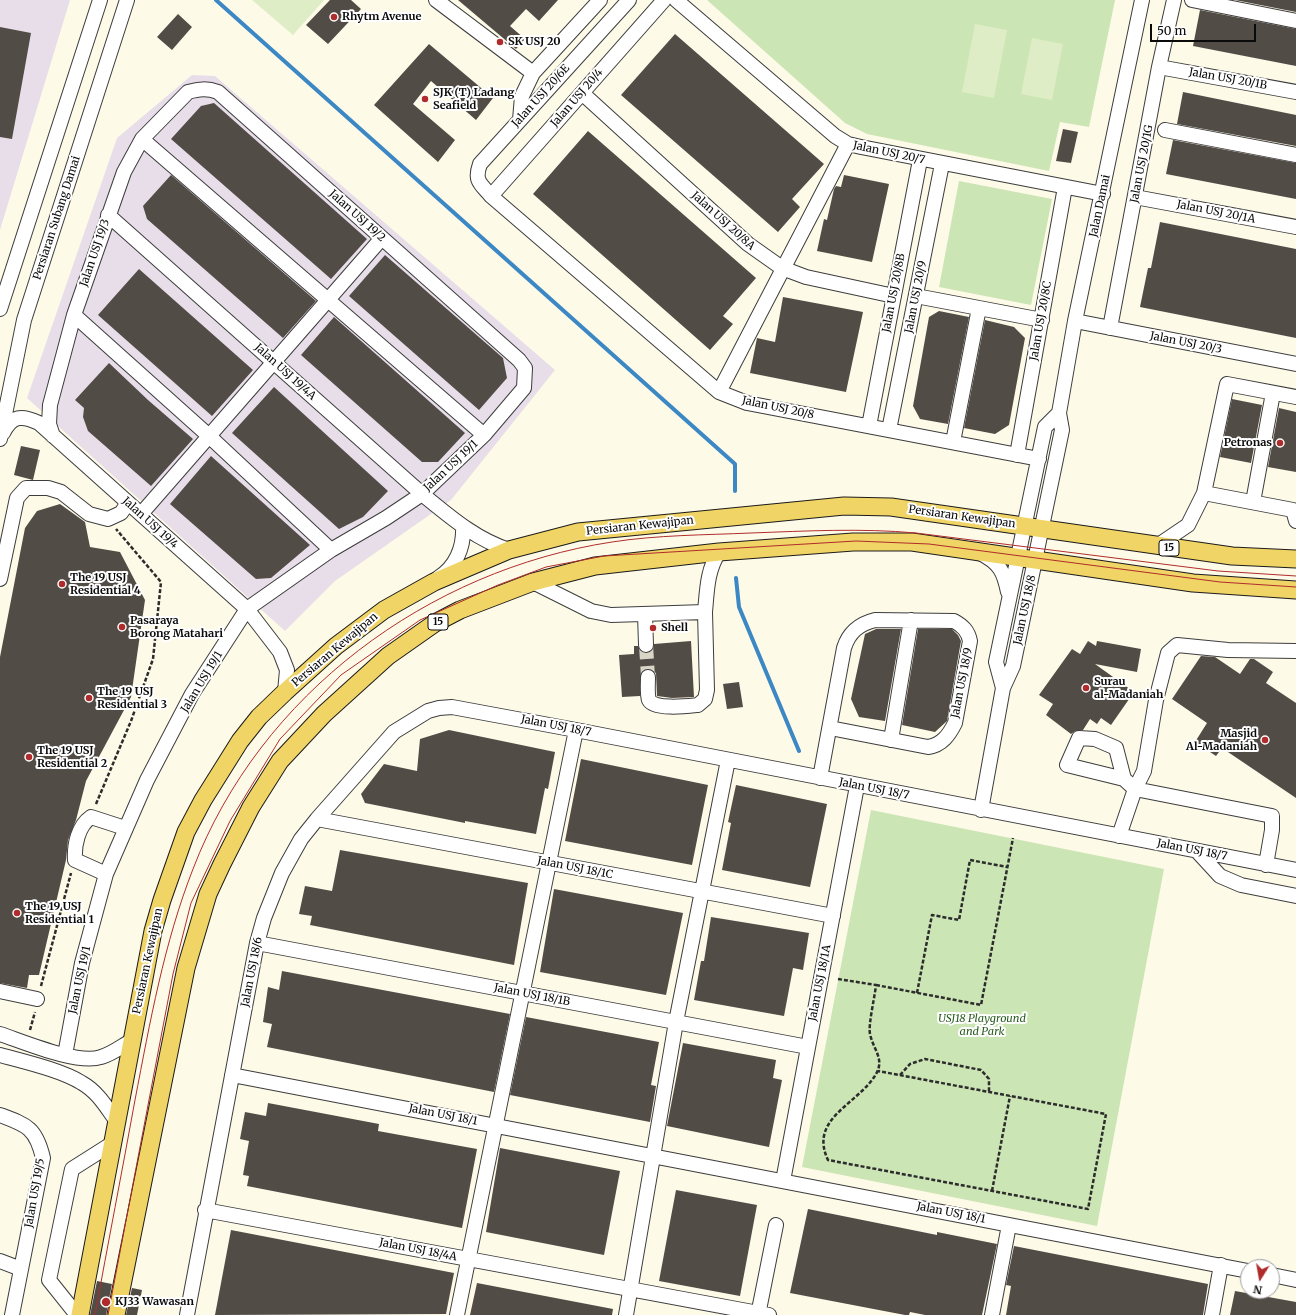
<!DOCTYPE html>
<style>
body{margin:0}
#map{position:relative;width:1296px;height:1315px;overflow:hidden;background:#fefae8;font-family:Merriweather,serif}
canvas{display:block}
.north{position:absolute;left:1240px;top:1259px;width:40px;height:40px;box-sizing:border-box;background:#fff;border:1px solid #9d9d9d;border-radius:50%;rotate:191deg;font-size:11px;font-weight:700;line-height:16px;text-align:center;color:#0a0a0a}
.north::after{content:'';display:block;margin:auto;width:14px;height:18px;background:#b02c2c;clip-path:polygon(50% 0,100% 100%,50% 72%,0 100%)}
.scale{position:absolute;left:1150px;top:24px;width:106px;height:18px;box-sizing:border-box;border:2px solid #0a0a0a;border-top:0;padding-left:5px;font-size:12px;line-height:14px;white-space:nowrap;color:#0a0a0a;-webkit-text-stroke:3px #fff;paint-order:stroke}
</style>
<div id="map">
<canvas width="1296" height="1315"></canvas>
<div class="north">N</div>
<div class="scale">50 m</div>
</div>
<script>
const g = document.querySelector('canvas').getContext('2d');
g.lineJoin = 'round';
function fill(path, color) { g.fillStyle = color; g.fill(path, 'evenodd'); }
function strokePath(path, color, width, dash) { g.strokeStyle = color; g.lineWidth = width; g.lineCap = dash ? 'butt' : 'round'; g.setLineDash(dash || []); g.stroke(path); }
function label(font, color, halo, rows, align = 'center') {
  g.font = font + ' Merriweather,serif'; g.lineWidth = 4; g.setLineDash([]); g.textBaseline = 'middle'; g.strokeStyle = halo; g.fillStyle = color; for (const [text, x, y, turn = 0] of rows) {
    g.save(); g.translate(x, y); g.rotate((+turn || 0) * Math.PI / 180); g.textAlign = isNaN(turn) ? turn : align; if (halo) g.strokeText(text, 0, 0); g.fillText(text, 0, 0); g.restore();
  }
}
const industrial = new Path2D(`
 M0 0H70L0 230Z
 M192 75 215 76 555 370 451 500 335 581 285 631 27 398 117 138Z`);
const green = new Path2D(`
 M707 0H1115L1089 127 1060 122 1049 171 867 134 845 123Z
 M959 181 1052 199 1031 305 939 287Z
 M871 810 1164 869 1097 1226 802 1167Z`);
const pitch = new Path2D(`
 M252 0H324L293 35Z
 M975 24 1007 30 994 98 962 92Z
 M1032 38 1063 44 1052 100 1021 94Z`);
const stream = new Path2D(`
 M216 0 735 464V491
 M736 578 739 607 799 751`);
const building = new Path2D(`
 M330 0H351L361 9 328 44 306 25Z
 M458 0H558L539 21 526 9 510 26 525 39 516 49Z
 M1235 0H1296V12Z
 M1200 10 1296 29V66L1193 46Z
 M178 14 192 27 172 50 157 37Z
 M0 27 31 33 12 139 0 137Z
 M675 34 824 164 792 199 800 207 778 232 621 95Z
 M429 44 493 98 476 120 431 81 413 104 455 140 438 162 374 105Z
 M1183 92 1296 115V146L1177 124Z
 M214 103 367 239 331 279 171 139 201 106Z
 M1063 129 1078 132 1071 163 1056 161Z
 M588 131 756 278 723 316 733 324 710 350 533 194Z
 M1173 140 1296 163V199L1166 174Z
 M171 175 316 301 283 338 147 219 143 206Z
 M844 175 889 184 872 262 817 251 824 219 827 220 834 189 836 186 841 187Z
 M1160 222 1296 249V338L1140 307 1148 268H1151Z
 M385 255 503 358 507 378 479 410 349 296Z
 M139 269 253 370 212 416 98 315Z
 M783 297 863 312 846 392 750 373 757 338 775 342Z
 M939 311 969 317 948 424 920 419 913 406 929 317Z
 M334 317 465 433 438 462H422L301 355Z
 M985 320 1014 327 1025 338 1009 425 995 434 964 428Z
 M109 363 148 400 193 439 151 486 88 431 83 417 84 408 75 400Z
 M274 387 388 491 363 517 339 529 232 433Z
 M1232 399 1262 405 1251 463 1220 457Z
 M1279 408 1296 412V472L1268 467Z
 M21 446 40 450 33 480 14 475Z
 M211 456 310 545 271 578 256 579 170 504Z
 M60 504 85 522 90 547 120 552 145 600 131 697 86 781 76 820 68 840 66 860 39 975H29L27 988 0 983V657L25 528 37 511Z
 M876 629H901L885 721 859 717 851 699 865 634Z
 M918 629H952L958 635 961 641 947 721 935 732 902 725Z
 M691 641 694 697 672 698 657 696 656 673 648 669 641 673 640 696 622 697 619 655 634 654V646H638L642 652 647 653 653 649 654 644Z
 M1088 641 1096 646 1097 641 1141 649 1137 672 1095 664 1134 692 1111 725 1101 718 1097 724 1090 719 1083 730 1075 731 1071 734 1046 715 1053 704 1039 695 1072 649 1080 654Z
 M1201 656 1215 657 1240 674 1250 659H1254L1273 672 1266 683 1296 703V798L1222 748 1216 756 1195 742 1207 723 1172 699Z
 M739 682 743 707 727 709 723 684Z
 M449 730 555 752 548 789 545 788 536 834 465 821V823L365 803 361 794 384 764 417 771 420 739Z
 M581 759 708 785 692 865 565 841Z
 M736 785 827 804 810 887 722 870 731 823 728 822Z
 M340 850 528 883 514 965 310 925 312 916 299 914 305 886 332 891Z
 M554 889 683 913 666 995 540 972Z
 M711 917 809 933 803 970 793 968 784 1016 694 1000 701 961H704Z
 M282 971 510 1014 494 1092 267 1047 272 1024 263 1022 268 987 279 990Z
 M526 1017 659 1042 651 1085 656 1086 650 1122 510 1095Z
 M683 1043 776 1060 773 1078 782 1080 769 1147 667 1126Z
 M268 1103 379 1124 378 1131 477 1149 462 1228 247 1186 249 1176 243 1175 249 1141 240 1139 245 1112 266 1116Z
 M500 1148 620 1171 604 1255 486 1232Z
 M676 1190 757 1205 740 1296 659 1281Z
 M808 1209 937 1235V1232L997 1244 982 1315H925L910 1312 909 1315H905L790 1293Z
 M231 1230 454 1273 446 1314 215 1315Z
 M1014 1246 1208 1284 1203 1315H1006L1011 1286 1006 1285Z
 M97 1281 112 1284 106 1315H90Z
 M477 1283 613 1309 612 1315H470Z
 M132 1288 142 1290 137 1315H126Z
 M1235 1291 1296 1302V1315H1230Z`);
const minorTunnel = new Path2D(`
 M646 645 648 677`);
const path = new Path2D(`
 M96 804 131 721 153 659 161 582 116 529
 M838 979 876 985C875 996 868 1025 870 1034 873 1049 885 1059 876 1074 859 1104 808 1118 828 1160L1088 1209 1106 1114 878 1071
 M876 985 981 1005 1013 838
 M41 986 71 873
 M917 993 932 915 959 920 970 860 1007 867
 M30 1030 35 1012
 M900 1075 910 1064 925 1059 981 1070 989 1079V1092
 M992 1191 1010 1096`);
const minor = new Path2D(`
 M436 0 533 73
 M629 0 480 164C474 181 480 183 491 196L719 392 747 403 1039 459
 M676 0 835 136 848 144 861 147 1103 194
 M1192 0 1296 21
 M1159 67 1296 92
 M582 93 748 244 782 268 806 277 894 296
 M520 120 522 96 533 73 600 0
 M1165 130 1296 155
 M142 139 484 435
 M491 196 664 0
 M1135 197 1296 227
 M108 215 422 494C449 516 475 539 509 550
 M916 296 1042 320
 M0 309 100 0
 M74 315 209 436 331 550
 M1075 321 1296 364
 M1110 328 1159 67 1174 0
 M719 392 848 144
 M869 426 920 160
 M889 430 942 164
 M3 433C12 415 22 415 39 423L247 609 280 652 287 670 285 692
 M53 436 49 424 50 405 74 315 124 172 142 139 188 92C199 89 207 88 218 92L519 360 525 368 524 388 484 435 422 494 386 518 331 550 247 609 192 694 147 780 106 874 82 963 65 1055
 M0 439 24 320 127 0
 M953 442 979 308
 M1017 455 1065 187
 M1204 493 1227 384 1296 397
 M1253 502 1273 393
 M141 514 382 238
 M1157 546 1188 525 1204 493 1293 510 1296 521
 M980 553C1000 563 1004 572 1008 592
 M438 578C456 567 464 547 463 527
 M0 579 17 498 26 488H48L61 492 89 514 108 519 121 513 128 503
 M533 582 591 611 611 615 705 612C707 591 707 570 719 552
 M645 614 646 645
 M648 677C648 684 647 694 649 700 654 710 688 706 698 705L705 699 707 690 705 612
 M1003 688 996 662 1045 427 1059 413
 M891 740 911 620
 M820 778 844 648C849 632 859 624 875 620L954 621C963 626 968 631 970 641L955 723C949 735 942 745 928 747L830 728
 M1124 779 1116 748 1095 739 1079 738 1067 765 1124 779 1135 789 1272 816V830L1266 865
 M981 810 1003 688 1013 666 1062 430 1059 413 1075 321 1142 0
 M317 819 833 916
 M1119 836 1135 789 1144 771 1156 700 1168 653 1177 645 1228 650 1296 651
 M1197 851 1220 876 1241 885 1296 896
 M106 874 75 860C74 845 78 826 91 817L125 828
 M257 943 808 1047
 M0 991 37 999
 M0 1034C24 1042 78 1065 101 1057 112 1054 122 1046 131 1041
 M0 1055C25 1062 61 1070 82 1083 98 1092 107 1108 117 1122
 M232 1075 1248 1271
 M0 1115C27 1125 36 1128 43 1158L12 1315
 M783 1181 857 786
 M205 1210 769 1315
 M0 1261 21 1269
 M1272 1275 1296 1280
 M77 1315 49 1280 72 1169 113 1143
 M187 1315 257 943 264 918 282 873 301 839 317 819 394 732 428 711 439 708 452 707 576 730 1296 870
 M457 1315 576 730
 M626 1315 676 1022 728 760
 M758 1315 776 1225
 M992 1315 1009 1225
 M1212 1315 1221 1265`);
const major = new Path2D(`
 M80 1315 153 931 162 900 186 832 203 800 240 741 259 717 285 692 336 646 384 610 434 582 509 550 578 532 844 506 891 507 1232 556 1296 559
 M116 1315 186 968 208 894 222 864 251 807 280 761 324 714 388 656 435 623 460 610 533 582 595 566 719 552 853 542H912L1193 583 1296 590`);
const tram = new Path2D(`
 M95 1315C108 1243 122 1172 135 1100 150 1022 164 943 193 869 260 694 428 570 612 542 657 535 705 535 751 533 806 531 861 528 916 533L1218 571 1296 576
 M108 1315 173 974 191 903 230 821 280 739 341 675 420 620 498 585 546 567 604 556 856 541 929 544 1220 582 1296 587`);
const markers = [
 [334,17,4,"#b02c2c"],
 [500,42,4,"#b02c2c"],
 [425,99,4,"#b02c2c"],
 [1280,443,4,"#b02c2c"],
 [62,584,4,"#b02c2c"],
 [122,627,4,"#b02c2c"],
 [653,628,4,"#b02c2c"],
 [1086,688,4,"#b02c2c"],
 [89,698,4,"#b02c2c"],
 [1265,740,4,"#b02c2c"],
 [29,757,4,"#b02c2c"],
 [17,913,4,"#b02c2c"],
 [106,1302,5,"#b02c2c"]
];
const shields = [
 [1169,548,20],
 [438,622,20]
];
const shieldNames = [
 ["15",1169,548],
 ["15",438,622]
];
const poiNames = [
 ["Rhytm Avenue",342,17],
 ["SK USJ 20",508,42],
 ["SJK (T) Ladang",433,93],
 ["Seafield",433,106],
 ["Petronas",1272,443,"right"],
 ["The 19 USJ",70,578],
 ["Residential 4",70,591],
 ["Pasaraya",130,621],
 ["Borong Matahari",130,634],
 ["Shell",661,628],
 ["Surau",1094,682],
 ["al-Madaniah",1094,695],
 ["The 19 USJ",97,692],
 ["Residential 3",97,705],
 ["Masjid",1257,734,"right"],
 ["Al-Madaniah",1257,747,"right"],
 ["The 19 USJ",37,751],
 ["Residential 2",37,764],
 ["The 19 USJ",25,907],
 ["Residential 1",25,920],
 ["KJ33 Wawasan",115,1302]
];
const streetNames = [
 ["Jalan USJ 20/1B",1228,79,10],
 ["Jalan USJ 20/6E",541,96,-48],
 ["Jalan USJ 20/4",577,98,-49],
 ["Jalan USJ 20/7",889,153,12],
 ["Jalan USJ 20/1G",1142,164,-79],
 ["Jalan Damai",1100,206,-78],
 ["Jalan USJ 20/1A",1216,212,11],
 ["Jalan USJ 19/2",357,216,42],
 ["Persiaran Subang Damai",57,218,-72],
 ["Jalan USJ 20/8A",723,221,42],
 ["Jalan USJ 19/3",95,253,-71],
 ["Jalan USJ 20/8B",894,293,-79],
 ["Jalan USJ 20/9",916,297,-79],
 ["Jalan USJ 20/8C",1041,321,-80],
 ["Jalan USJ 20/3",1186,343,11],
 ["Jalan USJ 19/4A",285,372,42],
 ["Jalan USJ 20/8",778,408,12],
 ["Jalan USJ 19/1",451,466,-43],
 ["Persiaran Kewajipan",962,517,8],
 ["Jalan USJ 19/4",150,523,42],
 ["Persiaran Kewajipan",640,526,-6],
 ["Jalan USJ 18/8",1025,610,-78],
 ["Persiaran Kewajipan",335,650,-40],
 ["Jalan USJ 19/1",202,682,-59],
 ["Jalan USJ 18/9",962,683,-79],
 ["Jalan USJ 18/7",556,726,11],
 ["Jalan USJ 18/7",874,789,11],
 ["Jalan USJ 18/7",1192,850,11],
 ["Jalan USJ 18/1C",575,868,11],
 ["Persiaran Kewajipan",148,961,-78],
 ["Jalan USJ 18/6",252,972,-79],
 ["Jalan USJ 19/1",80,980,-78],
 ["Jalan USJ 18/1A",820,983,-79],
 ["Jalan USJ 18/1B",532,995,11],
 ["Jalan USJ 18/1",443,1115,11],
 ["Jalan USJ 19/5",35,1193,-80],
 ["Jalan USJ 18/1",951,1213,11],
 ["Jalan USJ 18/4A",418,1250,11]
];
const parkNames = [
 ["USJ18 Playground",982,1019],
 ["and Park",982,1032]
];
fill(industrial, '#e8dee9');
fill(green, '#cce5b5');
fill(pitch, '#deedc6');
strokePath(stream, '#3c88c4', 4);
fill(building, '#524c47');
strokePath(minorTunnel, '#d9d6c7', 14, [14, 7]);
strokePath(minor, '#3d3d3d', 16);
strokePath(major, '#1b1b1b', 19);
strokePath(path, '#2c2c2c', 2.5, [4, 2]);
strokePath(minor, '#fff', 14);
strokePath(major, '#f0d465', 17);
strokePath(tram, '#b02c2c', 1);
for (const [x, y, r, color] of markers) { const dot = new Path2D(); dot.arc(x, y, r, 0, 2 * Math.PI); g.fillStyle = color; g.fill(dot); strokePath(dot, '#fff', 1.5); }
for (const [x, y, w] of shields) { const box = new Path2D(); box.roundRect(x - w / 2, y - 8, w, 16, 3); g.fillStyle = '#fff'; g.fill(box); strokePath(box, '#0a0a0a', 1); }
label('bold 10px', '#0a0a0a', null, shieldNames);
label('bold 11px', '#0a0a0a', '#fff', poiNames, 'left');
label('11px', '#0a0a0a', '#fff', streetNames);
label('italic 11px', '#295c1f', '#fff', parkNames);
</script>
